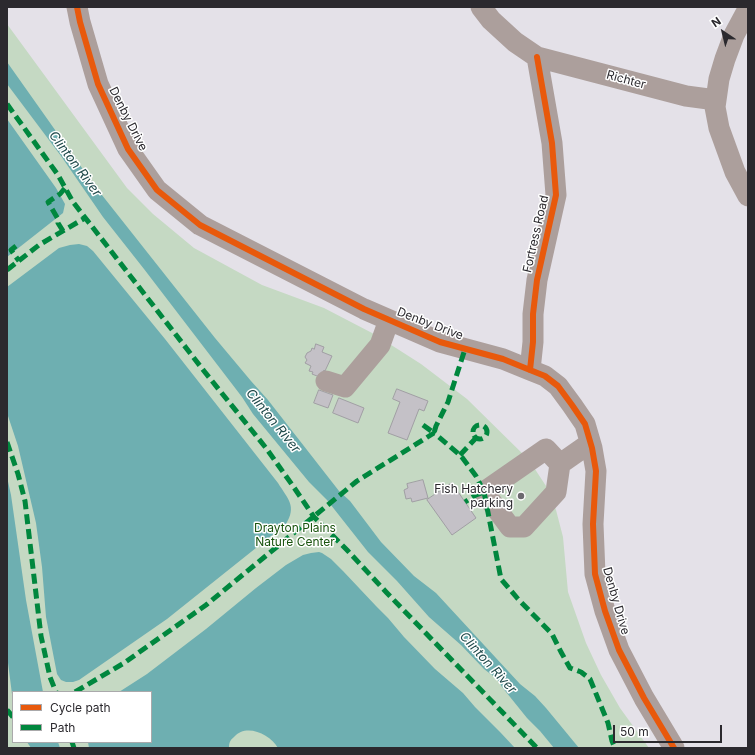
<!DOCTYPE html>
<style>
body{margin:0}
#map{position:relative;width:755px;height:755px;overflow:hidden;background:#e4e1e8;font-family:Inter,sans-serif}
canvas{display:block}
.frame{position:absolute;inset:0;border:8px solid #2b292e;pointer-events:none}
.legend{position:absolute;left:12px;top:691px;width:140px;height:52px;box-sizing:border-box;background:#fff;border:1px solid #aaa9ab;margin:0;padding:5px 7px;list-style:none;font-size:12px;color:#2b292e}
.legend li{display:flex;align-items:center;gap:8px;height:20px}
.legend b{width:20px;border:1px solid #aaa9ab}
.north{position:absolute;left:703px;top:12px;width:40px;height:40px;-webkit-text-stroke:3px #fff;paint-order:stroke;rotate:325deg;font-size:11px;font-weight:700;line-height:16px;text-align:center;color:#2b292e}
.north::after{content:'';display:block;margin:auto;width:14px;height:18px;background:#2b292e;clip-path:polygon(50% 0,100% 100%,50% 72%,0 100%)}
.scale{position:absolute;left:613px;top:725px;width:109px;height:18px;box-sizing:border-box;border:2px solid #2b292e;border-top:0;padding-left:5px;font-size:12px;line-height:14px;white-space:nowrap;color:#2b292e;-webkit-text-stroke:3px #fff;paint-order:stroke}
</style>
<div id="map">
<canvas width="755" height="755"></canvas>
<div class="frame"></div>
<ul class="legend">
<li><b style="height:5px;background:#e8590c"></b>Cycle path</li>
<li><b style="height:5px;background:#00873e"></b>Path</li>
</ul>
<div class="north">N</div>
<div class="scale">50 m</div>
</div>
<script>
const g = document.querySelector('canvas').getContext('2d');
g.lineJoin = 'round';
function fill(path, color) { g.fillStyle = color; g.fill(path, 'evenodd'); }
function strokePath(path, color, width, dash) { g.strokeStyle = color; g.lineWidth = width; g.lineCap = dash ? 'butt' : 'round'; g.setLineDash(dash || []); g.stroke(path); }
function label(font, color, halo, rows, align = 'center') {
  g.font = font + ' Inter,sans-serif'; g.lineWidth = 3; g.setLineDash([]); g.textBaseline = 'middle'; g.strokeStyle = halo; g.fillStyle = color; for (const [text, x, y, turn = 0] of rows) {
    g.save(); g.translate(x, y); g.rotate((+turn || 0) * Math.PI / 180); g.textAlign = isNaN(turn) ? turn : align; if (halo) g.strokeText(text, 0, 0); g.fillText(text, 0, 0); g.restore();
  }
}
const green = new Path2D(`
 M7 24 127 188 153 214 194 248 262 285 324 308 374 334 421 364 467 399 529 460 546 486 556 510 563 537 568 592 586 643 601 675 620 708 649 748H7ZM13 692H151V742H13Z`);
const water = new Path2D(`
 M7 62 94 185 215 338 251 381 268 400 339 491 350 501 381 542 414 576 436 593 520 684 535 696 546 708 579 748H554L540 731 527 718 502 687 497 679 484 669 461 645 429 617 397 581 368 552 327 500 309 482 253 414 242 397 144 269 103 217 61 156 7 84Z
 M7 119 56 188 65 204 63 213 7 257Z
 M79 244 87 246 93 251 165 339 278 483C288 499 297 506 286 524L167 619 79 680 73 682H66L61 680 57 674 46 617 42 567 36 523 18 446 7 413V287L59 248 70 245Z
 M7 477 11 495 26 600 43 692H13V702L7 655Z
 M319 552 322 553 331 559 343 571 376 606 388 618 404 637 435 669 463 693 475 707 500 732 515 748H278C270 734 246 723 234 737 230 740 229 743 229 748H89L88 742H151V692H119L147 674 206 629 256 588 286 565 303 555 311 553Z
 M27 742H58L60 748H31Z`);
const building = new Path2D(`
 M316 344 324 347 322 352 332 356 325 371 324 370 321 376H317L312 374 313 372 309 371 311 366 305 363 307 360 305 357 307 353 311 351 312 348 314 349Z
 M397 389 428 401 424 411 419 409 407 440 388 433 400 402 393 399Z
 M319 390 333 395 328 408 314 403Z
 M339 398 364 408 358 423 333 413Z
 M423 480 428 498 412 502 411 498 406 499 404 490 408 488 407 484Z
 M452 483 476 518 452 535 427 500Z`);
const minor = new Path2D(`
 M77 7 80 22 98 84 128 149 157 190 200 225 364 309 440 342 503 359 530 370 545 376 558 386 572 405 585 424 592 448 596 471 593 524 595 574 605 611 619 650 644 698 674 748
 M481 7 491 20 515 42 537 57 686 96 716 100
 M748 9 734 35 725 59 719 79 715 107 719 128 735 172 748 196
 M530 370 533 342V314L537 280 556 195 552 143 537 57
 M326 381 345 387 380 345 389 320
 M560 464 556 492 524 527H510L484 492 546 449 560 464 590 443`);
const quiet = new Path2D(`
 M7 104 58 175 73 202 204 371 266 448 293 486 314 517 347 550 387 593 537 748
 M63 231 58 223V219L48 202 60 194 65 188
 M16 246 11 250 19 261
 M7 270 39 245 85 218
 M473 432a7 7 0 1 1 14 0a7 7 0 1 1-14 0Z
 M423 425 434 433 436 426 448 402 465 349
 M7 442 18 474 25 501 41 636 50 677 56 692
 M460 455 476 438
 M484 492 501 579 518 599 552 634 561 652 570 668 581 672 590 679 608 723 612 741 615 748
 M75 692 124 663 206 605 357 481 434 433 461 456 476 476 484 492 476 495 465 502
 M7 710 13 717
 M72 742 74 748`);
const cycleway = new Path2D(`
 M77 7 80 22 98 84 128 149 157 190 200 225 364 309 440 342 503 359 530 370 545 376 558 386 572 405 585 424 592 448 596 471 593 524 595 574 605 611 619 650 644 698 674 748
 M530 370 533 342V314L537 280 556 195 552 143 537 57`);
const markers = [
 [521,496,4,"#6c696f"]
];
const streetNames = [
 ["Richter",626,80,15],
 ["Denby Drive",128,119,63],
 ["Fortress Road",536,234,-77],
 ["Denby Drive",430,324,21],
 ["Denby Drive",616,601,74]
];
const poiNames = [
 ["Fish Hatchery",513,489],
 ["parking",513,503]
];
const parkNames = [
 ["Drayton Plains",295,528],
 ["Nature Center",295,542]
];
const waterNames = [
 ["Clinton River",75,164,53],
 ["Clinton River",273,421,51],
 ["Clinton River",488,663,48]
];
fill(green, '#c5d9c3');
fill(water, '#6eafb1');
fill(building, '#c4c1c7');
strokePath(building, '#a19fa4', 1);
strokePath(minor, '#ac9f9c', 21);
strokePath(quiet, '#00873e', 5, [10, 5]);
strokePath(cycleway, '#e8590c', 6);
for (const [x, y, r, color] of markers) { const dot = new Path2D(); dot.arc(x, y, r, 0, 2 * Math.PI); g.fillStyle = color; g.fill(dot); strokePath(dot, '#fff', 1.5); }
label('12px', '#2b292e', '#fff', streetNames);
label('12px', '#2b292e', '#fff', poiNames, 'right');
label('12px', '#19530d', '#fff', parkNames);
label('italic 13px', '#204a4b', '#fff', waterNames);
</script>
